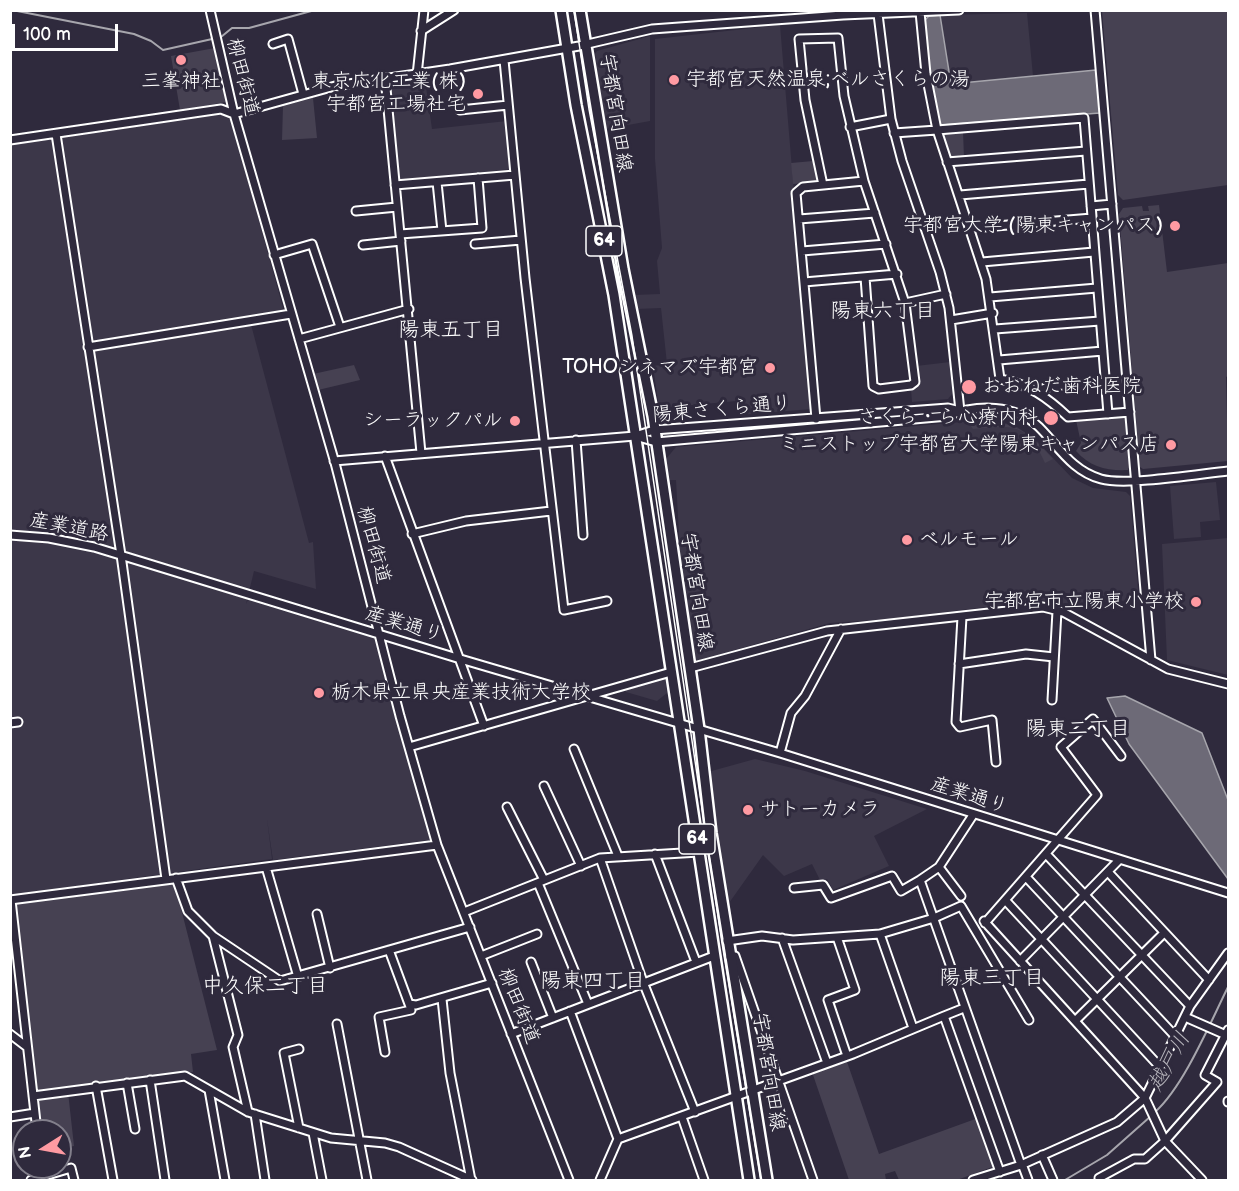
<!DOCTYPE html>
<meta charset="utf-8">
<style>
body{margin:0}
#map{position:relative;width:1239px;height:1191px;overflow:hidden;background:#2f2a3d;font-family:"Balsamiq Sans",sans-serif}
canvas{display:block}
.frame{position:absolute;inset:0;border:12px solid #fff;pointer-events:none}
.north{position:absolute;left:12px;top:1119px;width:60px;height:60px;box-sizing:border-box;background:#2f2a3d;border:2px solid #827f8b;border-radius:50%;rotate:259deg;font-size:16px;font-weight:700;line-height:24px;text-align:center;color:#fff}
.north::after{content:'';display:block;margin:auto;width:21px;height:27px;background:#ff9aa2;clip-path:polygon(50% 0,100% 100%,50% 72%,0 100%)}
.scale{position:absolute;left:12px;top:24px;width:106px;height:27px;box-sizing:border-box;border:3px solid #fff;border-top:0;padding-left:8px;font-size:18px;line-height:21px;white-space:nowrap;color:#fff;-webkit-text-stroke:4px #2f2a3d;paint-order:stroke}
</style>
<div id="map">
<canvas width="1239" height="1191"></canvas>
<div class="frame"></div>
<div class="north">N</div>
<div class="scale">100 m</div>
</div>
<script>
const g = document.querySelector('canvas').getContext('2d');
g.lineJoin = 'round';
function fill(path, color) { g.fillStyle = color; g.fill(path, 'evenodd'); }
function strokePath(path, color, width, dash) { g.strokeStyle = color; g.lineWidth = width; g.lineCap = dash ? 'butt' : 'round'; g.setLineDash(dash || []); g.stroke(path); }
function label(font, color, halo, rows, align = 'center') {
  g.font = font + ' "Balsamiq Sans","Klee One",sans-serif'; g.lineWidth = 6; g.setLineDash([]); g.textBaseline = 'middle'; g.strokeStyle = halo; g.fillStyle = color; for (const [text, x, y, turn = 0] of rows) {
    g.save(); g.translate(x, y); g.rotate((+turn || 0) * Math.PI / 180); g.textAlign = isNaN(turn) ? turn : align; if (halo) g.strokeText(text, 0, 0); g.fillText(text, 0, 0); g.restore();
  }
}
const built = new Path2D(`
 M1027 13 1033 76 951 84 940 15Z
 M780 25 812 409 738 415 737 401 659 408 653 366 667 364 661 308 636 309 634 295 660 294 657 261 662 248 655 159V39Z
 M650 36V121L606 129 595 54 597 51Z
 M425 80 432 129 507 121 512 169 400 181 397 179 389 84Z
 M226 114 232 122 283 308 280 312 249 317 309 543 313 542 316 589 254 571 246 604 248 600 376 639 430 840 273 860 267 819 272 859 11 895 10 145Z
 M950 362 952 394 948 399 912 402 911 389 918 387 916 366Z
 M973 421 999 422 1014 425 1035 439 1072 478 1093 488 1126 492 1130 496 1139 600 1056 604 1041 600 890 619 830 623 696 661 680 553 676 480H670L666 459 676 447Z
 M1216 482 1220 520 1200 522 1201 537 1174 539 1170 486Z
 M1228 538V675L1167 660 1162 544Z
 M665 676 667 693 657 701 626 692 625 688Z
 M755 759 805 771 927 809 874 836 889 866 833 890 827 879 821 882 812 864 784 876 763 855 729 903H725L708 772Z`);
const green = new Path2D(`
 M1102 11H1228V185L1123 200 1118 195Z
 M215 48 227 98 226 102 180 110 171 56Z
 M313 98 317 138 282 140 283 106Z
 M963 131 964 158 951 159 948 156 942 136 946 132Z
 M813 161 818 178 815 182 793 184 791 163Z
 M1159 205 1167 272 1228 263V376L1226 377 1228 461 1143 469 1140 467 1119 214 1123 208 1142 206 1143 211H1149L1148 206Z
 M354 365 360 380 318 390 313 374Z
 M1123 416 1126 418 1130 466 1128 470C1107 471 1090 467 1076 451L1081 443 1076 420Z
 M968 422C1011 419 1025 428 1053 459L1045 463C1027 423 1015 425 973 429Z
 M174 881 217 1050 191 1054 193 1072 36 1093 13 903Z
 M846 1059 879 1154 978 1118 995 1166 957 1180H899L895 1171 885 1174 886 1180H849L812 1072Z
 M68 1092 74 1146 60 1149V1131H40L37 1101 41 1095Z`);
const water = new Path2D(`
 M940 15 951 84 1096 70 1100 113 942 125 938 123 930 77 925 20 929 16Z
 M1125 696 1202 733 1228 800V879L1129 744 1107 698Z`);
const stream = new Path2D(`
 M12 10 134 34 151 41 163 50 221 37 232 28H249L315 10
 M1155 1112C1184 1086 1210 1023 1228 987
 M1065 1180 1107 1155 1151 1116`);
const minor = new Path2D(`
 M210 10 234 114 335 463 400 716 437 845 569 1180
 M1095 10 1151 660
 M920 12 926 74 937 130 1084 118 1108 414
 M878 14 891 119 902 161 940 272 949 308 960 411
 M421 31 454 10
 M273 44 288 39 303 94
 M504 60 525 278 564 610 607 601
 M417 75 424 10
 M385 78 421 453
 M460 110 508 105
 M850 127 891 119
 M894 133 937 130 986 279 1000 379C1029 384 1048 398 1068 417L1130 412
 M56 134 121 555 166 879
 M10 140 221 109 234 114 335 86 450 69 579 46 652 29 843 15 959 10
 M947 162 1086 151
 M864 181 905 303 946 294
 M437 182 442 231
 M395 185 515 175
 M960 195 1089 184
 M1091 206 1112 204
 M356 211 397 207
 M799 219 875 213
 M972 228 1092 218
 M400 234 482 228 478 178
 M475 244 521 240
 M363 245 401 241
 M802 251 886 244
 M274 255 312 244 340 327
 M982 262 1094 252
 M865 277 873 386 879 389 911 385 915 382 905 303
 M804 282 897 274
 M990 297 1097 288
 M951 320 993 313
 M995 329 1100 321
 M299 339 409 309
 M88 347 291 314
 M999 360 1103 351
 M1037 391 1051 386 1106 382
 M816 419 796 193 803 187 864 181 844 96 838 38 799 39 805 100 823 185
 M635 436 656 442 948 416C977 404 1015 404 1039 427 1059 447 1072 471 1101 479 1126 486 1199 474 1228 471
 M576 440 583 535
 M385 456 484 726
 M334 461 635 436 654 430 948 408 960 411
 M412 534 466 521 551 511
 M10 535 49 538 94 547 457 658 780 753 1228 893
 M962 617 956 722 960 727 992 720 996 762
 M959 664 1026 654 1054 657
 M690 668 827 631 1043 607 1063 612 1168 669 1228 684
 M1052 700 1057 611
 M10 723 18 722
 M409 747 671 672
 M574 749 618 856
 M780 753 791 713 805 696 841 629
 M544 786 581 866
 M507 807 544 880
 M973 815 939 867 920 880 1021 1165
 M655 854 696 962
 M1047 855 1190 1006
 M600 858 643 982 695 1112
 M266 867 298 977
 M939 867 961 896
 M1108 872 1209 980
 M176 878 188 911 213 936 280 981 470 927
 M1027 878 1175 1036
 M538 883 588 1004
 M794 888 823 885 831 898 892 876 901 891 920 880
 M10 900 437 845
 M11 900 37 1131
 M1006 901 1160 1067
 M464 912 600 858 699 852
 M317 914 330 968
 M984 921 1145 1098 1165 1141 1202 1180
 M985 923 1097 795 1061 747 1093 719 1121 756
 M880 934 913 1028
 M213 936 238 1035 233 1047 248 1112
 M837 937 855 990 828 1000 847 1056
 M782 938 827 1063
 M727 941 762 936 793 940 880 934 934 918 961 906 1029 1020
 M389 950 409 1004 416 1005 492 983
 M481 956 537 934
 M730 957 735 956 813 1180
 M1020 961 1119 860
 M531 962 553 1018
 M442 999 450 1073 471 1180
 M570 1011 618 1139
 M944 1016 964 1008
 M1185 1017 1226 1035
 M1075 1021 1164 933
 M337 1024 367 1180
 M10 1034 27 1047
 M511 1034 714 956
 M385 1052 379 1017 411 1010 409 1004
 M150 1080 165 1180
 M127 1083 135 1129
 M96 1086 113 1180
 M209 1090 225 1180
 M33 1096 185 1076 248 1112 331 1138 385 1143 399 1147 472 1180
 M1228 1101V1102
 M255 1114 265 1180
 M10 1117 35 1113
 M682 1117 704 1180
 M299 1128 284 1053 299 1049
 M313 1133 322 1180
 M1042 1155 1053 1180
 M1022 1164 1028 1180
 M1099 1178 1134 1159H1145L1165 1141 1217 1082 1205 1075 1228 1030
 M31 1180 71 1168 74 1180
 M600 1180 618 1139 853 1054 944 1016 1000 1172
 M973 1180 1021 1165 1117 1122 1145 1098 1190 1006 1228 953`);
const major = new Path2D(`
 M561 10 576 105 614 295 749 1180
 M580 10 623 269 653 416 699 729 711 833 767 1180`);
const tram = new Path2D(`
 M574 10 589 109 632 336 722 943 761 1180`);
const markers = [
 [181,60,6,"#ff9aa2"],
 [674,80,6,"#ff9aa2"],
 [478,94,6,"#ff9aa2"],
 [1175,226,6,"#ff9aa2"],
 [770,368,6,"#ff9aa2"],
 [969,387,8,"#ff9aa2"],
 [1051,418,8,"#ff9aa2"],
 [515,421,6,"#ff9aa2"],
 [1171,445,6,"#ff9aa2"],
 [907,540,6,"#ff9aa2"],
 [1196,602,6,"#ff9aa2"],
 [319,693,6,"#ff9aa2"],
 [748,810,6,"#ff9aa2"]
];
const shields = [
 [604,241,36],
 [697,839,36]
];
const shieldNames = [
 ["64",604,241],
 ["64",697,839]
];
const streetNames = [
 ["柳田街道",242,77,76],
 ["宇都宮向田線",615,113,81],
 ["陽東さくら通り",722,410,-5],
 ["産業道路",69,528,11],
 ["柳田街道",373,545,75],
 ["宇都宮向田線",696,592,81],
 ["産業通り",404,625,17],
 ["産業通り",969,796,18],
 ["柳田街道",518,1006,68],
 ["宇都宮向田線",768,1072,81]
];
const poiNames = [
 ["宇都宮天然温泉;ベルさくらの湯",686,80,"left"],
 ["三峯神社",181,82,"center"],
 ["東京応化工業(株)",466,82],
 ["宇都宮工場社宅",466,105],
 ["宇都宮大学 (陽東キャンパス)",1163,226],
 ["TOHOシネマズ宇都宮",758,368],
 ["おおねだ歯科医院",982,387,"left"],
 ["さくら・ら心療内科",1038,418],
 ["シーラックパル",503,421],
 ["ミニストップ宇都宮大学陽東キャンパス店",1159,445],
 ["ベルモール",919,540,"left"],
 ["宇都宮市立陽東小学校",1184,602],
 ["栃木県立県央産業技術大学校",331,693,"left"],
 ["サトーカメラ",760,810,"left"]
];
const neighbourhoodNames = [
 ["陽東六丁目",883,312],
 ["陽東五丁目",451,331],
 ["陽東二丁目",1078,730],
 ["陽東三丁目",992,979],
 ["陽東四丁目",593,982],
 ["中久保二丁目",265,987]
];
const waterNames = [
 ["越戸川",1170,1062,-61]
];
fill(built, '#3c3749');
fill(green, '#464152');
fill(water, '#6d6a77');
strokePath(water, '#a7a6ad', 1.5);
strokePath(stream, '#a7a6ad', 2);
strokePath(minor, '#fff', 11);
strokePath(major, '#fff', 14);
strokePath(minor, '#2f2a3d', 7);
strokePath(major, '#2f2a3d', 9);
strokePath(tram, '#fff', 1.5);
for (const [x, y, r, color] of markers) { const dot = new Path2D(); dot.arc(x, y, r, 0, 2 * Math.PI); g.fillStyle = color; g.fill(dot); strokePath(dot, '#2f2a3d', 2); }
for (const [x, y, w] of shields) { const box = new Path2D(); box.roundRect(x - w / 2, y - 15, w, 30, 4.5); g.fillStyle = '#2f2a3d'; g.fill(box); strokePath(box, '#fff', 1.5); }
label('bold 18px', '#fff', null, shieldNames);
label('20px', '#fff', '#2f2a3d', streetNames);
label('20px', '#fff', '#2f2a3d', poiNames, 'right');
label('21px', '#fff', '#2f2a3d', neighbourhoodNames);
label('italic 21px', '#b6b4bb', '#2f2a3d', waterNames);
</script>
